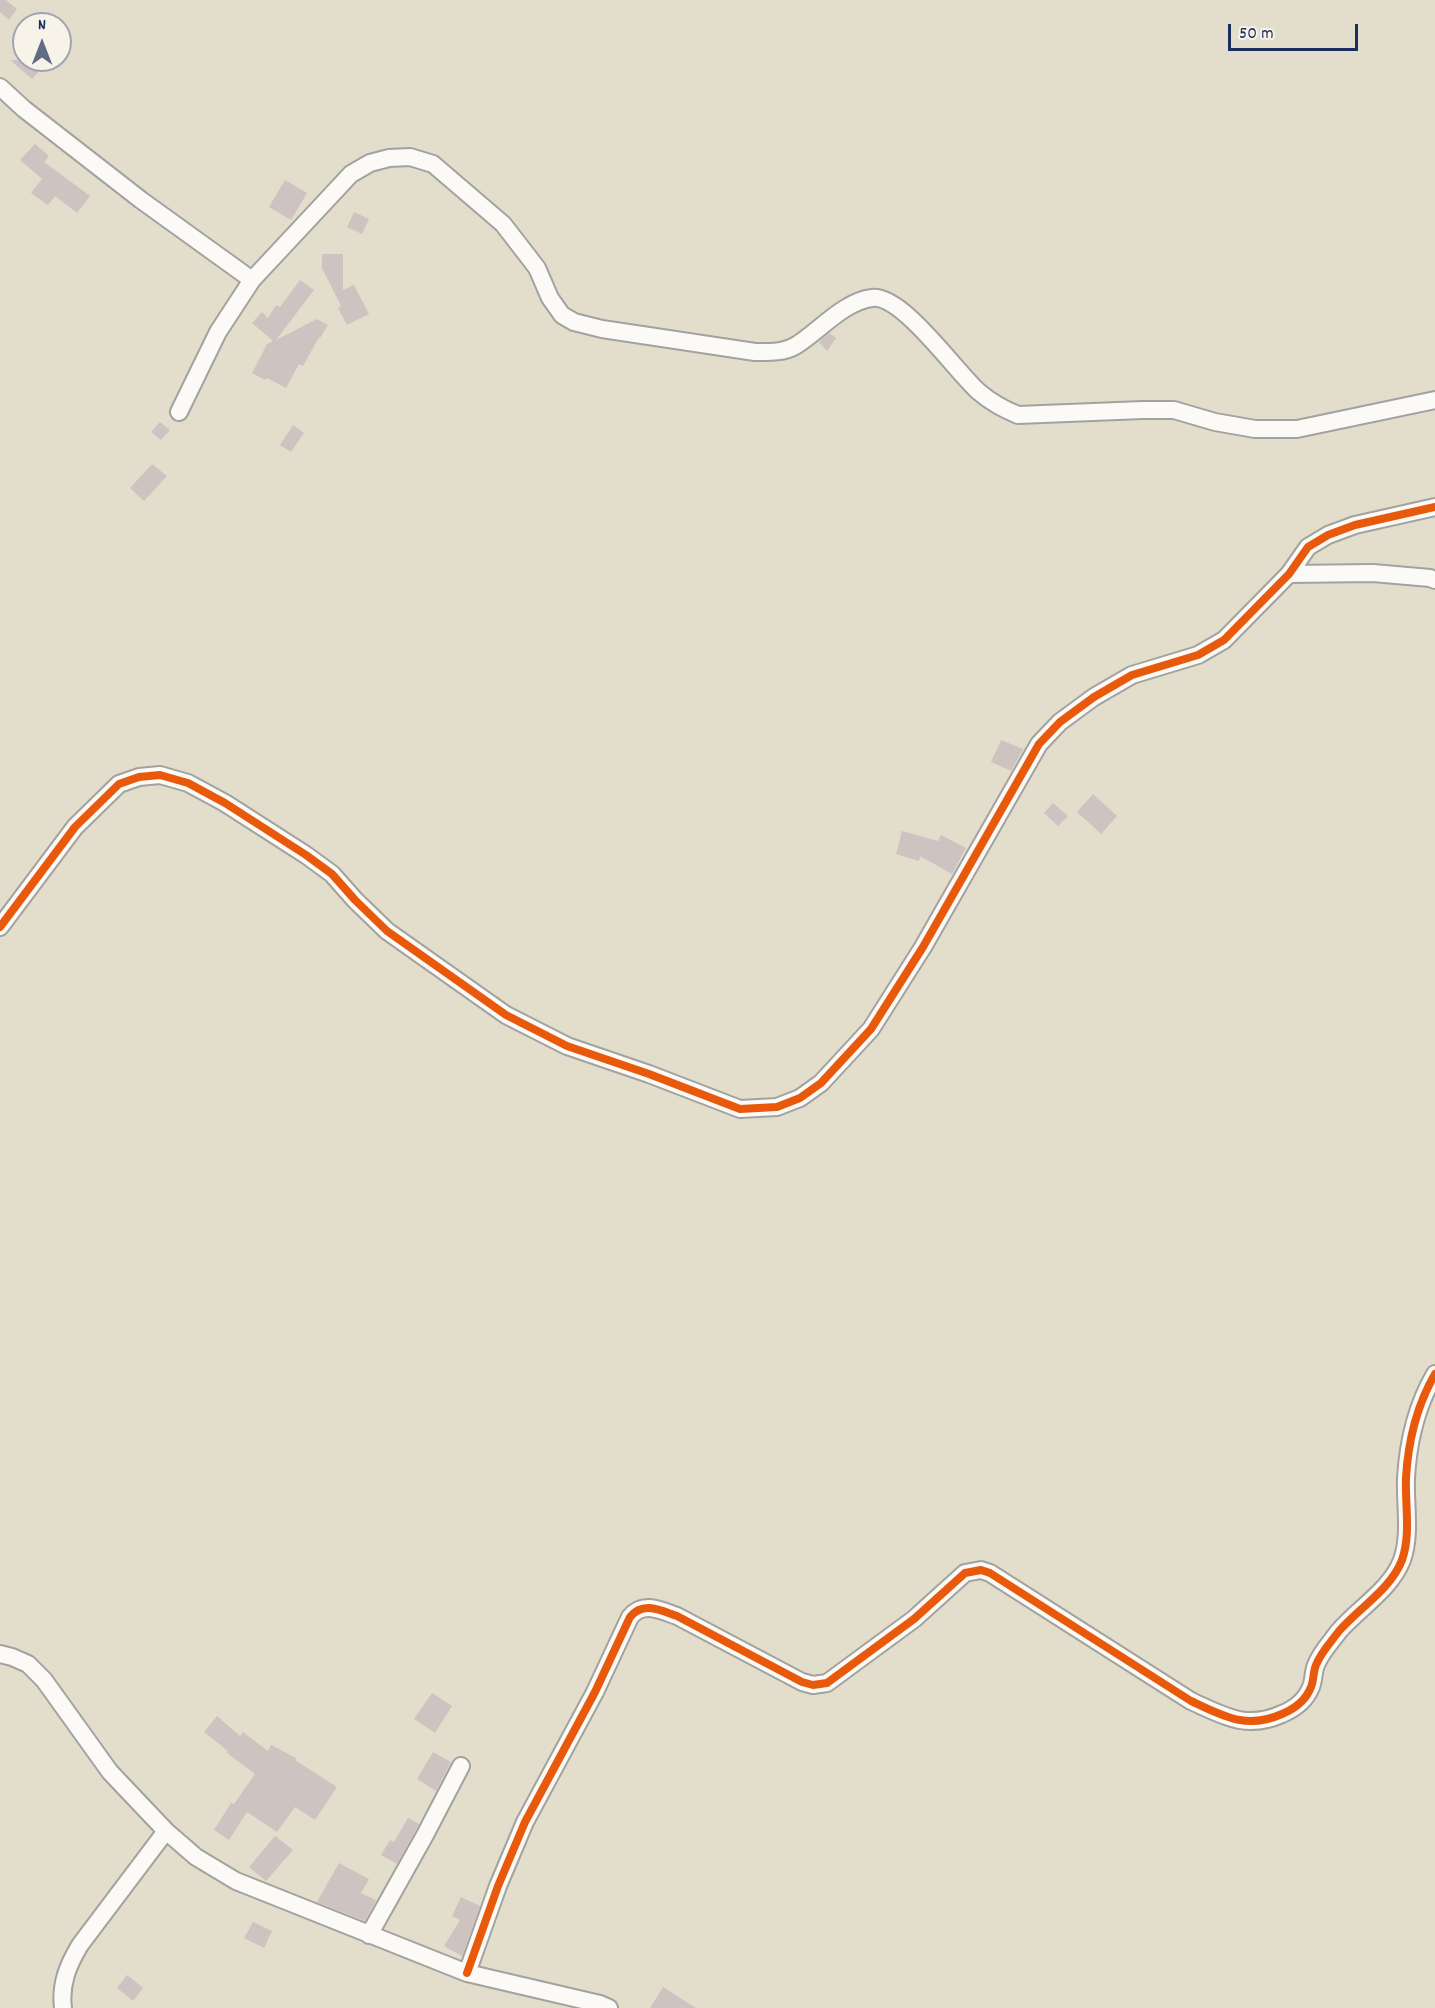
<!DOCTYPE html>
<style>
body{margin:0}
#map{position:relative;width:1435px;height:2008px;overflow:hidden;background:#e3ddcc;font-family:Dekko,sans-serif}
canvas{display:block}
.north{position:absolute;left:12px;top:12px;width:60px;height:60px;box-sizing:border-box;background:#f7f3e8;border:2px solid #9fa5b1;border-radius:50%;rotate:0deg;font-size:16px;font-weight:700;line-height:24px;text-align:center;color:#1b2f5e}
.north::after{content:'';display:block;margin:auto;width:21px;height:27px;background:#616c84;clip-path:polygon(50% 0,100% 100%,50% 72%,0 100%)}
.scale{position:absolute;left:1228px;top:24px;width:130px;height:27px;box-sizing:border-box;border:3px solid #1b2f5e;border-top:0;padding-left:8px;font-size:18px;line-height:21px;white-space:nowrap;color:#1b2f5e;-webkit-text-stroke:4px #f7f3e8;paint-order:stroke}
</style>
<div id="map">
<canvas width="1435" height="2008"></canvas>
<div class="north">N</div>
<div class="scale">50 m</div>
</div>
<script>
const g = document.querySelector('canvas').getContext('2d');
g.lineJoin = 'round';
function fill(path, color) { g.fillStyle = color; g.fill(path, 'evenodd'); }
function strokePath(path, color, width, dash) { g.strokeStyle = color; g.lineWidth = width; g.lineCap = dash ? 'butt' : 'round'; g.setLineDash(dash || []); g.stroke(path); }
const building = new Path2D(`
 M0 0H6L17 9 9 20 0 12Z
 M10 60H34L43 67 32 79Z
 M35 144 49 156 44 162 90 196 77 213 55 196 48 205 31 193 42 179 20 160Z
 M285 180 307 193 291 220 269 207Z
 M354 212 369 219 362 234 347 227Z
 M322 254H343V290L354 285 369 314 347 325 338 308 341 306 322 268Z
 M300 280 314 290 276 340 317 319 328 325 320 338 319 337 303 366 299 364 286 388 267 378 265 380 252 373 267 344 273 341 252 323 262 312 268 318 276 305 280 307Z
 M829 333 836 338 827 351 819 342Z
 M160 422 170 430 161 440 151 432Z
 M293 425 304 433 291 452 280 445Z
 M152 464 167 476 144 501 130 488Z
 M1001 740 1023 749 1011 771 991 762Z
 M1093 794 1117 816 1101 834 1077 812Z
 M1053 803 1068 816 1058 826 1044 813Z
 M902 831 938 841 941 835 966 848 952 874 920 856 919 861 896 854Z
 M432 1693 452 1706 435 1733 414 1719Z
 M217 1716 240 1736 243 1732 268 1751 271 1745 296 1758 295 1760 337 1787 315 1820 295 1807 277 1832 247 1812 229 1840 214 1830 231 1803 234 1804 255 1774 227 1753 228 1751 204 1732Z
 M433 1752 451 1762 436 1791 417 1779Z
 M408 1818 419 1824 397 1864 381 1855 390 1840 394 1842Z
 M275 1836 293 1850 266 1881 249 1867Z
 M339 1863 369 1879 361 1893 376 1900 365 1921 317 1902Z
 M461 1897 480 1906 462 1956 444 1946 460 1920 452 1916Z
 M253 1922 272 1931 264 1948 244 1938Z
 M127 1975 143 1988 133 2001 117 1988Z
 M663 1987 696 2008H650Z`);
const minor = new Path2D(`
 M0 87 24 109 141 200 252 280 218 332 179 412
 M252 280 351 174 370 163 389 158 410 157 433 164 503 224 537 268 550 298 562 315 574 322 602 329 755 352C767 352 783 353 795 346 817 333 844 301 872 298 902 294 956 372 979 392 992 403 1003 409 1018 415L1143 410H1174L1215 422 1255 429H1297L1435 400
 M1289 574 1373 573 1430 578 1435 580
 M0 927 75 827 119 784 139 777 160 775 188 783 225 803 306 855 332 874 355 900 387 931 506 1015 567 1046 649 1074 740 1109 777 1107 800 1098 821 1083 871 1029 923 947 1039 744 1060 722 1094 697 1132 675 1198 655 1224 640 1289 574 1308 547 1328 535 1355 525 1435 507
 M0 1654 12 1657 28 1664 44 1680 110 1772 166 1831 196 1857 236 1881 467 1973 600 2004 609 2008
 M369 1935 425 1835 461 1766
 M467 1973 498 1886 525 1822 595 1692 630 1617C643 1601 660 1610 677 1616L802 1682 813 1685 827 1683 914 1619 965 1573 981 1570 990 1573 1191 1701C1224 1716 1246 1730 1282 1714 1294 1709 1306 1700 1311 1687 1314 1680 1313 1672 1316 1665 1321 1652 1331 1642 1339 1631 1359 1608 1391 1589 1402 1560 1411 1535 1405 1505 1406 1478 1408 1443 1417 1405 1435 1374
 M63 2008C60 1984 68 1965 80 1945L166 1831`);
const cycleway = new Path2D(`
 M0 927 75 827 119 784 139 777 160 775 188 783 225 803 306 855 332 874 355 900 387 931 506 1015 567 1046 649 1074 740 1109 777 1107 800 1098 821 1083 871 1029 923 947 1039 744 1060 722 1094 697 1132 675 1198 655 1224 640 1289 574 1308 547 1328 535 1355 525 1435 507
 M467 1973 498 1886 525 1822 595 1692 630 1617C643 1601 660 1610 677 1616L802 1682 813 1685 827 1683 914 1619 965 1573 981 1570 990 1573 1191 1701C1224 1716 1246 1730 1282 1714 1294 1709 1306 1700 1311 1687 1314 1680 1313 1672 1316 1665 1321 1652 1331 1642 1339 1631 1359 1608 1391 1589 1402 1560 1411 1535 1405 1505 1406 1478 1408 1443 1417 1405 1435 1374`);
fill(building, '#cec3c0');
strokePath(minor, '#a2a29e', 20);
strokePath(minor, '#fbfaf7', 16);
strokePath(cycleway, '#e8590c', 8);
</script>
